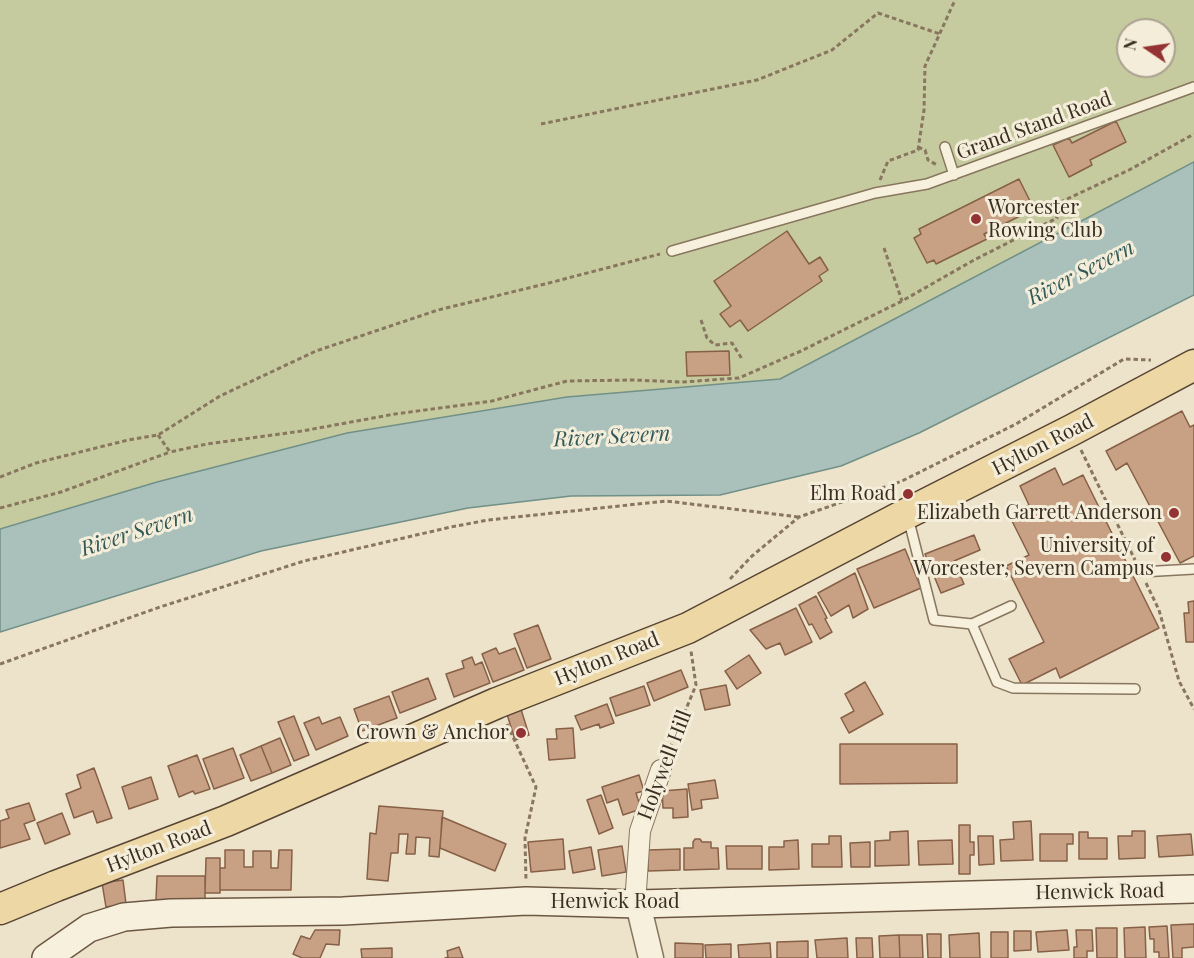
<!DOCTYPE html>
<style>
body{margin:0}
#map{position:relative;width:1194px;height:958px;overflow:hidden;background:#ede3ca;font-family:"Playfair Display",serif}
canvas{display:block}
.north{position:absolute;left:1116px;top:18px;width:60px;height:60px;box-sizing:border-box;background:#f4edd9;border:2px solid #aaa190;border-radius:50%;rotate:283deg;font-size:16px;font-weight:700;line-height:24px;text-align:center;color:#3a2e22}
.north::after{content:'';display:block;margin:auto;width:21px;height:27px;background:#943333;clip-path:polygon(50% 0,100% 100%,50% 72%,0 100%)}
</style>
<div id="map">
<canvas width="1194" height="958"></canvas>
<div class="north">N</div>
</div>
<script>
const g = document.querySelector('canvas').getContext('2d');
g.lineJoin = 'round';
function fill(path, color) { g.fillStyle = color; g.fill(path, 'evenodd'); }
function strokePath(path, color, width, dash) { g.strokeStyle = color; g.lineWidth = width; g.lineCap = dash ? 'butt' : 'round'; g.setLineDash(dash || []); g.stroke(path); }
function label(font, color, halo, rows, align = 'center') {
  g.font = font + ' "Playfair Display",serif'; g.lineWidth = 6; g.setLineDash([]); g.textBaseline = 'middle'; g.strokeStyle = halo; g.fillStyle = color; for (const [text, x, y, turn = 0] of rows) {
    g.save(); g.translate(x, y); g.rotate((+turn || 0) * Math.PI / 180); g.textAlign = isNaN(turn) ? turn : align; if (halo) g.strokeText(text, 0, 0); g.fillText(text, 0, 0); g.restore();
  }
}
const green = new Path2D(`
 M0 0H1194V162L780 379 567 397 347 433 157 482 0 529ZM1128 30H1164V66H1128Z`);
const water = new Path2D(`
 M1194 162V295L919 433 841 466 720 495 571 496 468 508 261 551 0 632V529L157 482 347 433 567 397 780 379Z`);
const building = new Path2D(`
 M1116 121 1126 142 1090 160 1092 165 1069 177 1053 145 1069 138 1072 143Z
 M1019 179 1034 209 984 234 987 239 936 264 934 260 927 263 914 238 921 234 919 229Z
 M787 231 809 264 820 257 828 270 819 276 822 281 748 331 740 320 730 327 720 314 731 306 714 281Z
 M729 351 730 375 687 376 686 352Z
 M1182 411 1190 427 1194 425V556L1180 563 1127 463 1116 470 1106 451Z
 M1055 468 1063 485 1083 475 1159 628 1060 678 1056 668 1022 685 1009 659 1044 642 1006 566 1029 555 1009 515 1029 505 1020 486Z
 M974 535 980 550 954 561 964 584 941 593 925 554Z
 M905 549 921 588 874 608 857 569Z
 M855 573 868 609 853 618 849 605 831 616 818 593Z
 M816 596 827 618 825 619 832 632 820 639 812 624 809 625 799 605Z
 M1194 601V642H1186L1184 613H1189L1188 602Z
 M796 608 812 642 785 655 780 643 766 649 750 630Z
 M538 625 551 659 527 668 514 634Z
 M496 648 499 654 515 648 524 670 493 682 482 654Z
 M749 655 761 673 737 689 725 671Z
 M472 657 475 665 482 662 490 683 454 697 446 674 464 668 462 661Z
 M681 670 688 687 654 701 647 683Z
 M428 678 436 699 400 713 392 692Z
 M865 682 883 714 849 733 841 718 854 711 845 694Z
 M726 685 730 705 705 710 700 690Z
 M644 686 650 705 616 716 610 698Z
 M389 696 397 718 362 731 354 709Z
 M607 704 614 723 600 728 599 724 581 730 575 716Z
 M520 706 529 735 515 740 506 711Z
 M294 716 309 755 294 761 278 722Z
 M319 717 322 724 340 717 348 736 316 750 304 723Z
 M573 728 575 758 549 760 547 739H557L556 729Z
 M280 738 291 765 272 773 261 746Z
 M840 744H957V783L840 784Z
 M261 746 272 773 251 781 240 755Z
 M233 748 244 778 214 789 203 759Z
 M197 755 210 789 195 794 193 791 179 797 168 766Z
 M94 768 112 818 97 823 93 811 74 818 66 794 81 788 77 775Z
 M639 775 644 791 636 793 641 809 623 815 618 799 607 803 602 787Z
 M151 777 158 799 129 809 122 787Z
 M715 780 718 798 701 800 702 808 692 810 688 784Z
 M687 789 688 817 673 818V808H663L662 791Z
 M601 795 613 828 599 834 587 800Z
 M29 803 35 820 24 824 30 839 0 848V821L9 818 6 810Z
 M379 806 443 811 439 857 429 856 430 838 416 837 415 854H406L408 834H399L398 853H391L388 881 367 879 370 833 376 834Z
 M62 813 70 834 45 844 37 823Z
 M442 817 506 844 495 871 440 848Z
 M1031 821 1033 860 1001 861 1000 840 1014 839 1013 822Z
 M959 825H970V842H974V855H970V874H959Z
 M908 831 909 865 875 866V841L890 840V832Z
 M1132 831H1145V858L1119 859 1118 836H1132Z
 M1079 832H1088V838H1107V859H1079Z
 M1040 834H1073V844H1067V861H1040Z
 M1191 834 1193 855 1159 857 1157 836Z
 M829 836H841L842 867H812V844H829Z
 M978 836H993L994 864 979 865Z
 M563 839 565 869 531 872 528 842Z
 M695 839H700L702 842H711V848H718L719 869 684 870V848H693V842Z
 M798 840 799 869 769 870V847H784V841Z
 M952 840 953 864 919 865 918 841Z
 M870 842V867H851L850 843Z
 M622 846 626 872 602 876 598 850Z
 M726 846H762V869H727Z
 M591 847 595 869 573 873 569 851Z
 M680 849V870L648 871V850Z
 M225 850H244V867H253V851H271V868H278L279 850H292L291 890H220V868H225Z
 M206 858H220V893H205Z
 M157 876H205V900H156Z
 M123 880 126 904 106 907 102 883Z
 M1194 924V947L1182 948V958H1173L1171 925Z
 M1167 926 1169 958H1159V952H1154V939H1150L1149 927Z
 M1145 927 1146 958H1125L1124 928Z
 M1096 928H1117V958H1097Z
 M315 930H340L339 945 326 944 320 958H302L293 954 301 936 310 939Z
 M1067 930 1069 950 1038 952 1036 932Z
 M1076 930H1092L1093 951H1087V958H1074V947H1077Z
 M1014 931H1031V950L1014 951Z
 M991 932H1008V958H991Z
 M979 933 980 958H950L949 935Z
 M927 934H941V958H928Z
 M899 935H922L923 958H900Z
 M899 935 900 958H880L879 936Z
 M847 938 848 958H817L815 940Z
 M856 938H872L873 958H857Z
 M808 941V958H777V942Z
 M675 943 703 944V958H675Z
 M770 943 771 958H739L738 945Z
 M731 944V958H706L705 945Z
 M459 947 463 958H445L448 957 447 951Z
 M392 948V958H362L361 949Z`);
const path = new Path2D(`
 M541 124 757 80 832 50 878 13 940 34
 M918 147 925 150 928 160 937 165
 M880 180 888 161 918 150 924 110 925 66 955 0
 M884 248 902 301
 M701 320 707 338 715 345 732 343 742 359
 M158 435 170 452 207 444 302 431 395 414 492 401 567 381 633 380 682 382 739 378 801 351 902 301 974 260 1057 218 1052 206 1129 170 1194 134
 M1081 450 1135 560
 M0 477 36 463 128 440 158 435 220 396 316 351 438 310 545 284 660 254
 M0 508 61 492 170 452
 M730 579 752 556 799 517 902 481 1016 424 1124 359 1151 360
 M1146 583 1159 610 1179 681 1194 709
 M0 664 160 607 304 561 451 527 488 520 666 501 799 517
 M507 724 536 787 525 838 526 881
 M667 755 696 685 691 651`);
const service = new Path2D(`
 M945 147 954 175
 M672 251 875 193 927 184 1194 87
 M905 517 911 529 934 620 972 624 1011 606
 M1141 572 1194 569
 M972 624 997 682 1013 688 1135 689`);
const minor = new Path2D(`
 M638 904 636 890 640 831 661 770`);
const tertiary = new Path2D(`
 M638 904 651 958`);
const secondary = new Path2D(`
 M46 958 89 928 124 917 171 913 343 911 526 901 638 904 1194 889`);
const primary = new Path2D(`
 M0 909 56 886 226 821 497 703 688 628 904 515 1072 430 1194 365`);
const markers = [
 [976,219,6,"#943333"],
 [908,494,6,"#943333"],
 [1174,513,6,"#943333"],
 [1166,557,6,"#943333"],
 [521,733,6,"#943333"]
];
const streetNames = [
 ["Grand Stand Road",1034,126,-20],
 ["Hylton Road",1043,445,-27],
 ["Hylton Road",607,659,-22],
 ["Holywell Hill",665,765,-69],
 ["Hylton Road",159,847,-21],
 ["Henwick Road",1100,892,-1],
 ["Henwick Road",615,902]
];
const poiNames = [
 ["Worcester",988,208,"left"],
 ["Rowing Club",988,231,"left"],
 ["Elm Road",896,494],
 ["Elizabeth Garrett Anderson",1162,513],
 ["University of",1154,546],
 ["Worcester, Severn Campus",1154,569],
 ["Crown & Anchor",509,733]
];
const waterNames = [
 ["River Severn",1081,273,-27],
 ["River Severn",612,437,-3],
 ["River Severn",137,532,-18]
];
fill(green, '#c5cb9e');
fill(water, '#aac1bb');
strokePath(water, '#719088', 1.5);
fill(building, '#c8a083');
strokePath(building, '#866047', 1.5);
strokePath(service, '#88765f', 12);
strokePath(minor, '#88765f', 22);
strokePath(tertiary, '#88765f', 27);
strokePath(secondary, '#6b5742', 30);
strokePath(primary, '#574433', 33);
strokePath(path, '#88765f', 3, [4.5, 3]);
strokePath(service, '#f7f0dd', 9);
strokePath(minor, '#f7f0dd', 20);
strokePath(tertiary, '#f7f0dd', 24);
strokePath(secondary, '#f7f0dd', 27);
strokePath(primary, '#ecd7a5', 30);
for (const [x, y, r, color] of markers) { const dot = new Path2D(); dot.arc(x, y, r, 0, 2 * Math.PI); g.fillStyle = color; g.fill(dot); strokePath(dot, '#f4edd9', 2); }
label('20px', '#3a2e22', '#f4edd9', streetNames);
label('20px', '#3a2e22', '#f4edd9', poiNames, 'right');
label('italic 21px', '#325957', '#f4edd9', waterNames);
</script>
